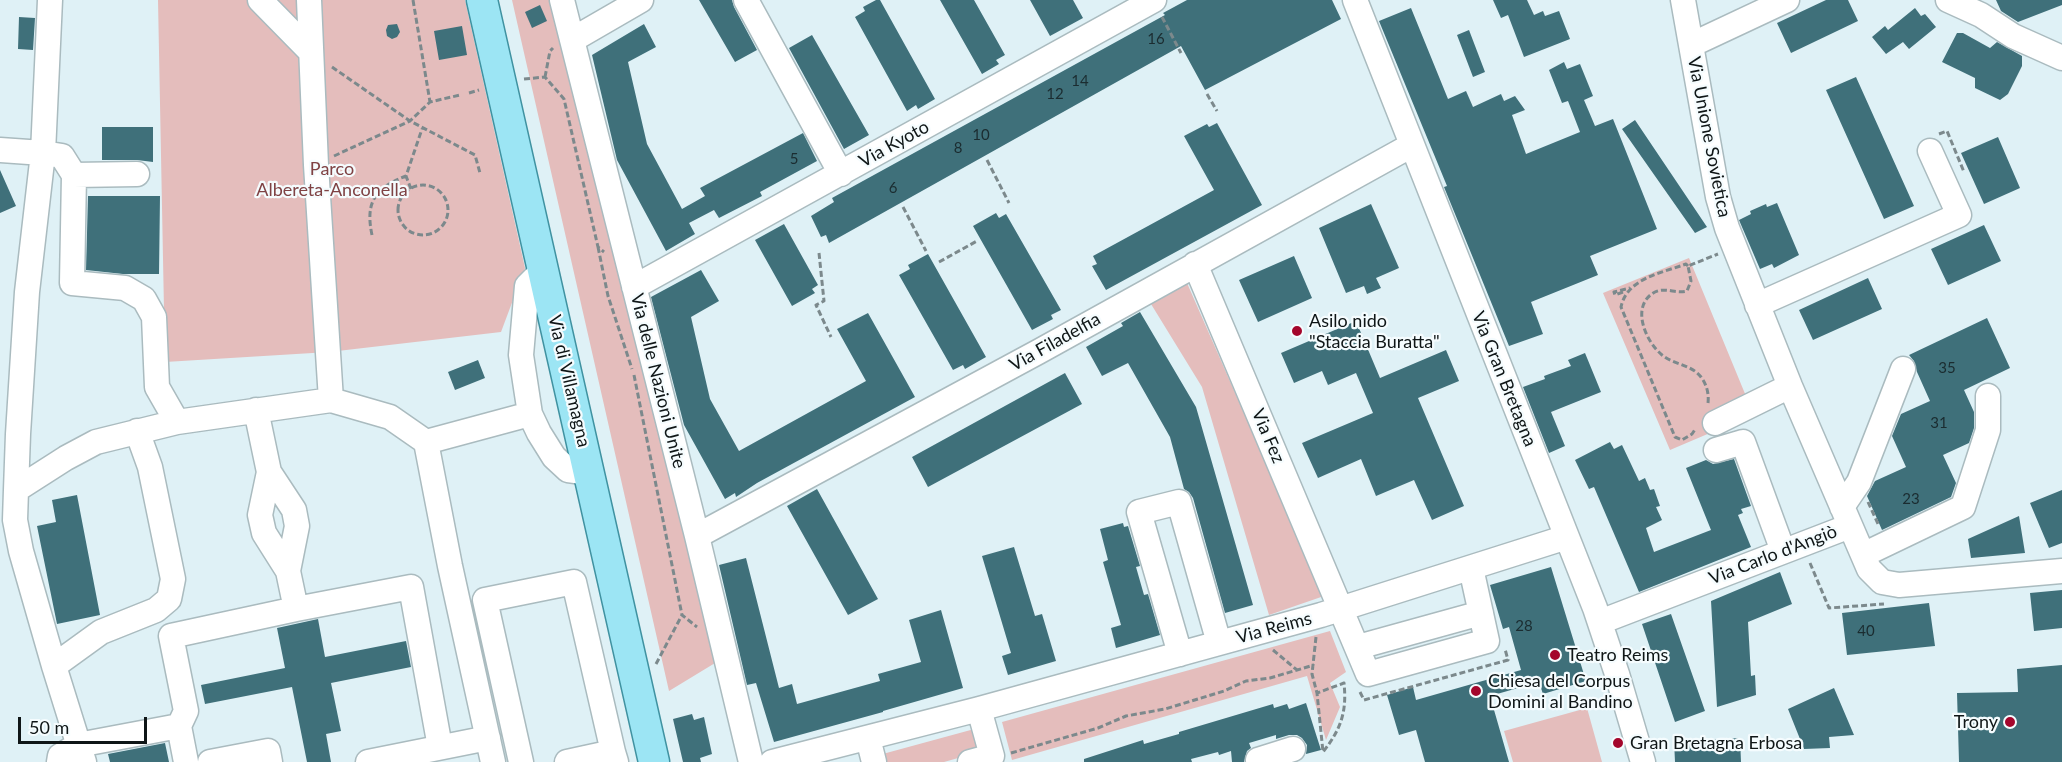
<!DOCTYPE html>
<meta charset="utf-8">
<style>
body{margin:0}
#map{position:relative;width:2062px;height:762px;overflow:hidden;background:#dff1f6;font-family:Lato,sans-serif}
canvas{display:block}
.scale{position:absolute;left:18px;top:717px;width:129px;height:27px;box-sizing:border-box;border:3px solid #0f1617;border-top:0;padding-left:8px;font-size:18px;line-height:21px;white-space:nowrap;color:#0f1617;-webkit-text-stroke:4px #f5fcfe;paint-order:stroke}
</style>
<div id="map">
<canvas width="2062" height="762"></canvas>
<div class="scale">50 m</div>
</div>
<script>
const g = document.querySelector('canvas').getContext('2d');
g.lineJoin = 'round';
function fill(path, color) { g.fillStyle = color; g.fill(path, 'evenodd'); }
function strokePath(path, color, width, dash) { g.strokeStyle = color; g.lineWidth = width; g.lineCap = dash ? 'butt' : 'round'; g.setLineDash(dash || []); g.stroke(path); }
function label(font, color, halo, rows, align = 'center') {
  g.font = font + ' Lato,sans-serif'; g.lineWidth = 4.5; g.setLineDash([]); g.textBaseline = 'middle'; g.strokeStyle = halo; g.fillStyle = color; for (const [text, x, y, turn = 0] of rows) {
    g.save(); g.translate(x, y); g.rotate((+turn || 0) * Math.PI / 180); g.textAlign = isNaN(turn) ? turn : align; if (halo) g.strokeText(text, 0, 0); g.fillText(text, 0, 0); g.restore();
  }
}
const green = new Path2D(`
 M158 0H465L525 268 501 332 329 352 165 362Z
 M512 0H553L720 660 669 691Z
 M1689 258 1748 401 1717 430 1670 450 1603 293Z
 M1187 283 1324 596 1269 615 1202 387 1151 304Z
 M1330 631 1346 672 1330 683 1340 707 1326 740 1307 676 1012 760 1002 722Z
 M1587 708 1602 762H1513L1504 731Z
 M978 728 983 751 944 762H881L879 755Z`);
const building = new Path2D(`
 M699 0H732L734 7 757 50 735 62Z
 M876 0H880L935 99 918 109 916 105 907 111 855 17 865 11 863 7Z
 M940 0H974L1005 55 996 60 999 64 982 74Z
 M1030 0H1073L1083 18 1050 36Z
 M1187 0H1332L1341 19 1205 90 1181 46 829 243 826 235 821 237 811 216 834 202 832 198 1165 15 1163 13Z
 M1493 0H1527L1534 15 1543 11 1545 16 1559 11 1570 39 1524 57 1508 15 1501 18Z
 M1826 0H1848L1858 21 1791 53 1777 23Z
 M1996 0H2062V5L2018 22 2001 11Z
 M540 5 547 21 532 28 525 12Z
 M1411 8 1448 99 1466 91 1473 107 1501 94 1504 101 1515 96 1525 110 1512 115 1526 154 1580 132 1568 101 1562 103 1549 70 1564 62 1567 69 1580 64 1593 96 1584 100 1595 126 1613 119 1657 229 1590 256 1598 275 1531 302 1543 334 1509 346 1444 187 1447 186 1379 21Z
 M1915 8 1921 16 1925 14 1936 27 1909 49 1903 42 1886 54 1872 37 1885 26 1888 30Z
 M19 17 35 18 33 50 18 49Z
 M397 24 400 32 397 37 392 39 387 36 386 30 388 25Z
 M644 24 656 47 628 62 647 144 682 209 705 196 700 188 803 133 817 161 760 192 762 196 719 218 714 210 689 223 695 234 666 251 617 160 592 55Z
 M462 26 467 55 439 60 434 31Z
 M1469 30 1485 72 1473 77 1457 35Z
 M1957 33H1963L1990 48 1997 42 2022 56V66L2008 94 2000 100 1975 88V78L1942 62Z
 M812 35 869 135 844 149 789 48Z
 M1856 77 1914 206 1884 219 1826 90Z
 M1635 120 1707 227 1695 233 1622 129Z
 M1217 123 1262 205 1106 290 1092 266 1097 264 1093 256 1214 190 1184 136 1207 124 1209 127Z
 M102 127H153V162L137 160H102Z
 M1998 137 2020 188 1984 204 1961 153Z
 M0 170 16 206 0 213Z
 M88 196H160L159 274H123L86 270Z
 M1777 203 1799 255 1774 268 1772 264 1760 269 1739 220 1751 214 1750 211 1766 204 1767 207Z
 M1371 204 1399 268 1376 278 1381 288 1367 294 1364 286 1346 293 1319 228Z
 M996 213 999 218 1006 214 1061 310 1051 315 1053 319 1032 330 973 226Z
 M784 224 818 285 812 289 815 293 792 306 755 240Z
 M1984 225 2001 261 1948 285 1931 249Z
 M928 254 986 357 965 369 963 365 953 370 899 275 910 269 908 265Z
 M1294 256 1312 298 1258 322 1239 280Z
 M701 270 719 301 691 317 710 399 739 451 866 381 837 329 868 313 915 397 757 483 736 497 735 493 725 499 684 425 651 297Z
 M1868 278 1882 309 1813 340 1799 310Z
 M1140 312 1196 407 1253 605 1225 613 1193 498 1189 492 1184 489 1170 437 1128 363 1102 376 1086 347 1123 326 1121 323Z
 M1987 318 2010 368 1964 390 1974 412V428L1969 443 1943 455 1956 483 1951 497 1882 530 1867 496 1875 481 1906 467 1892 436 1901 414 1930 401 1917 372 1914 361 1909 355Z
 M1356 321 1380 378 1446 350 1459 381 1418 398 1464 506 1432 520 1414 480 1376 496 1361 459 1318 478 1302 443 1373 413 1356 373 1328 385 1322 371 1294 383 1281 353Z
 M1585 353 1601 392 1551 412 1565 446 1549 453 1523 387 1545 379 1544 376 1571 366 1568 360Z
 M478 360 485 378 455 390 448 372Z
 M1065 373 1082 404 928 487 912 457Z
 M1610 442 1614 449 1622 445 1639 481 1645 478 1650 490 1654 489 1660 506 1656 507 1662 520 1646 528 1654 552 1711 530 1686 468 1706 460 1713 464 1734 459 1751 506 1741 509 1743 513 1738 515 1751 547 1639 592 1594 487 1589 489 1575 460Z
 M817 489 878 599 848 615 787 506Z
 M2062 490V543L2049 548 2030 503Z
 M77 495 100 615 57 624 37 526 56 522 52 500Z
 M2019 516 2025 553 1971 558 1968 539Z
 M1123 523 1124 527 1128 526 1140 566 1136 567 1144 595 1148 594 1160 635 1116 648 1111 628 1121 625 1103 562 1108 560 1100 529Z
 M1014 547 1035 616 1042 614 1056 661 1008 675 1002 656 1011 653 982 556Z
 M746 558 779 688 792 684 797 704 880 681 878 674 921 662 909 620 941 610 963 688 883 711V712L774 742 756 683 747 685 719 565Z
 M1551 567 1586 681 1543 694 1539 682 1490 696 1509 762H1425L1416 730 1399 735 1387 695 1413 687 1416 700 1521 670 1509 627 1503 629 1490 585Z
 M1780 572 1792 604 1748 622 1751 676 1755 675 1756 695 1717 707 1711 601Z
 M2062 590V628L2034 631 2030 593Z
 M1929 603 1935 646 1847 655 1842 613Z
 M1671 614 1705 711 1675 722 1642 624Z
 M318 619 325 657 406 641 411 667 331 683 341 731 326 734 331 762H307L292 687 205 704 201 685 285 668 277 628Z
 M2062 665V762H1959L1957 693 2018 692 2017 669Z
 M1834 688 1854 735 1829 737 1830 748 1804 749 1788 709Z
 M1306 703 1321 750 1306 754 1307 745 1302 738 1297 735H1289L1276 739V735L1249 743 1251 748 1247 751 1244 762H1232L1231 751 1219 755 1218 752 1191 759 1192 762H1084V759L1143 740 1144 744 1179 734V732L1273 704 1274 708 1287 704 1289 709Z
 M692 714 694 720 704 717 712 754 700 758 701 762H683L673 719Z
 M1740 738 1741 762H1675L1674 740 1716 739 1720 751 1719 739Z
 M165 743 169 762H110L108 754Z`);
const path = new Path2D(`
 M413 0 430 102
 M1162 17 1181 53
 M332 67 410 121 475 155 480 173
 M545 77 550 51 553 48
 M524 79 545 77 564 99 598 247 604 252
 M469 93 479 90
 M1207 94 1217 111
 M1939 134 1947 131 1964 172
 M334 156 410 121 430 102 460 95
 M987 160 1009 203
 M398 210a25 25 0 1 1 50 0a25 25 0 1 1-50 0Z
 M411 189 406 176 422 129
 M903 207 926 251
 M372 235C365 202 375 188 406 176
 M598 247 608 296 632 369
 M819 253 824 301 816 305 831 337
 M939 262 977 241
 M1688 266 1686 264C1662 273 1627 278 1621 307L1675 437 1682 440 1692 434 1696 428
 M1623 292 1615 295 1614 292 1630 288
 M634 375 682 615 697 627
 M1708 403C1709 394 1707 385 1701 377 1691 364 1674 365 1662 355 1645 341 1630 305 1655 292 1666 287 1676 294 1687 291L1691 281 1688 266 1718 254
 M1868 502 1879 526
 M1810 563 1829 608 1884 604
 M1316 637 1312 674 1317 693 1323 752C1341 729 1347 712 1344 683L1317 693
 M1273 650 1297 670
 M656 664 682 615
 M1360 692 1364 700 1508 660 1505 649
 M1011 753 1098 728 1126 716 1165 709 1224 691 1246 681 1270 678 1314 665`);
const minor = new Path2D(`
 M50 0 43 153 62 156 74 175 72 283 125 288 144 299 154 317 157 387 177 422
 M260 0 311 52
 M309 0 316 165 331 400
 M562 0 697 536 751 762
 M746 0 841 174
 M1355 0 1595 608 1617 674 1643 762
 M1683 0 1718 197 1727 228 1790 386 1869 569 1882 582 1899 585 2062 571
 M1948 0 1981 15 2013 36 2062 58
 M572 40 641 0
 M1691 45 1787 0
 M0 150 43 153 27 292 18 434 16 490
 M74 175 137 174
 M1195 264 1368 674 1487 641 1471 568
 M544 269 527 286 521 355 530 414 539 433 554 457 568 470 590 473
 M634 287 1154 0
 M1757 305 1959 215 1930 151
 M256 410 269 472 294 510 297 526 288 571 264 533 260 515 269 472
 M1715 423 1790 386
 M426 442 450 566 493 762
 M1716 450 1743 442 1783 551
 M1842 507 1859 482 1903 369
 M697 536 1038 352 1412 145
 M1863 555 1963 507 1988 430V396
 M296 609 411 587 440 747
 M1600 622 1850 526
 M1358 647 1481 613
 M1180 654 1139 512 1179 502 1219 643
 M54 666 101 632 156 610 169 599 173 579 150 467 137 431
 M179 726 186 762
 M868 738 874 762
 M59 762 60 756 78 745 179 726 186 711 171 636 296 609 288 571
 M84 762 54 666 21 551 15 520 16 490 66 458 96 442 177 422 331 400 390 417 426 442 530 414
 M210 762 268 751 270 762
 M368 762 488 738
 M521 762 485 600 574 582 613 752
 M567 762 613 752 616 762
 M772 762 979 709 1321 615 1567 537
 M970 762 992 756 979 709
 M1259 762 1258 760 1293 749`);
const major = new Path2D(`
 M482 0 654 762`);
const markers = [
 [1297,331,6,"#a4062c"],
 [1555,655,6,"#a4062c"],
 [1476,691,6,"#a4062c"],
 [2010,722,6,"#a4062c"],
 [1618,743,6,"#a4062c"]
];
const numberNames = [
 ["16",1156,39],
 ["14",1080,81],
 ["12",1055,94],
 ["10",981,135],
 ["8",958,148],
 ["5",794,159],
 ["6",893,188],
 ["35",1947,368],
 ["31",1939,423],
 ["23",1911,499],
 ["28",1524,626],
 ["40",1866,631]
];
const streetNames = [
 ["Via Unione Sovietica",1709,137,79],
 ["Via Kyoto",894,144,-29],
 ["Via Filadelfia",1055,342,-29],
 ["Via Gran Bretagna",1504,379,68],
 ["Via di Villamagna",569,381,77],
 ["Via delle Nazioni Unite",658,381,76],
 ["Via Fez",1268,436,67],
 ["Via Carlo d'Angiò",1773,555,-21],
 ["Via Reims",1274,628,-15]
];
const parkNames = [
 ["Parco",332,169],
 ["Albereta-Anconella",332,190]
];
const poiNames = [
 ["Asilo nido",1309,321],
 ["\"Staccia Buratta\"",1309,342],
 ["Teatro Reims",1567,655],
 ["Chiesa del Corpus",1488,681],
 ["Domini al Bandino",1488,702],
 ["Trony",1998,722,"right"],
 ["Gran Bretagna Erbosa",1630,743]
];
fill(green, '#e4bdbc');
fill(building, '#3f707a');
strokePath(minor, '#aabbbf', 27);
strokePath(major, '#4092a1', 33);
strokePath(path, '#7c898c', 3, [6, 3]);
strokePath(minor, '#fff', 24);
strokePath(major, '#9ce5f4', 30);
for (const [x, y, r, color] of markers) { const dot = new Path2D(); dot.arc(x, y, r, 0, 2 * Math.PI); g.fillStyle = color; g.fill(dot); strokePath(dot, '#f5fcfe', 2); }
label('15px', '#1b2c30', null, numberNames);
label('18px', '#0f1617', '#f5fcfe', streetNames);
label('18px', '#7f4244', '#f5fcfe', parkNames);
label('18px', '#0f1617', '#f5fcfe', poiNames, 'left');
</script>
